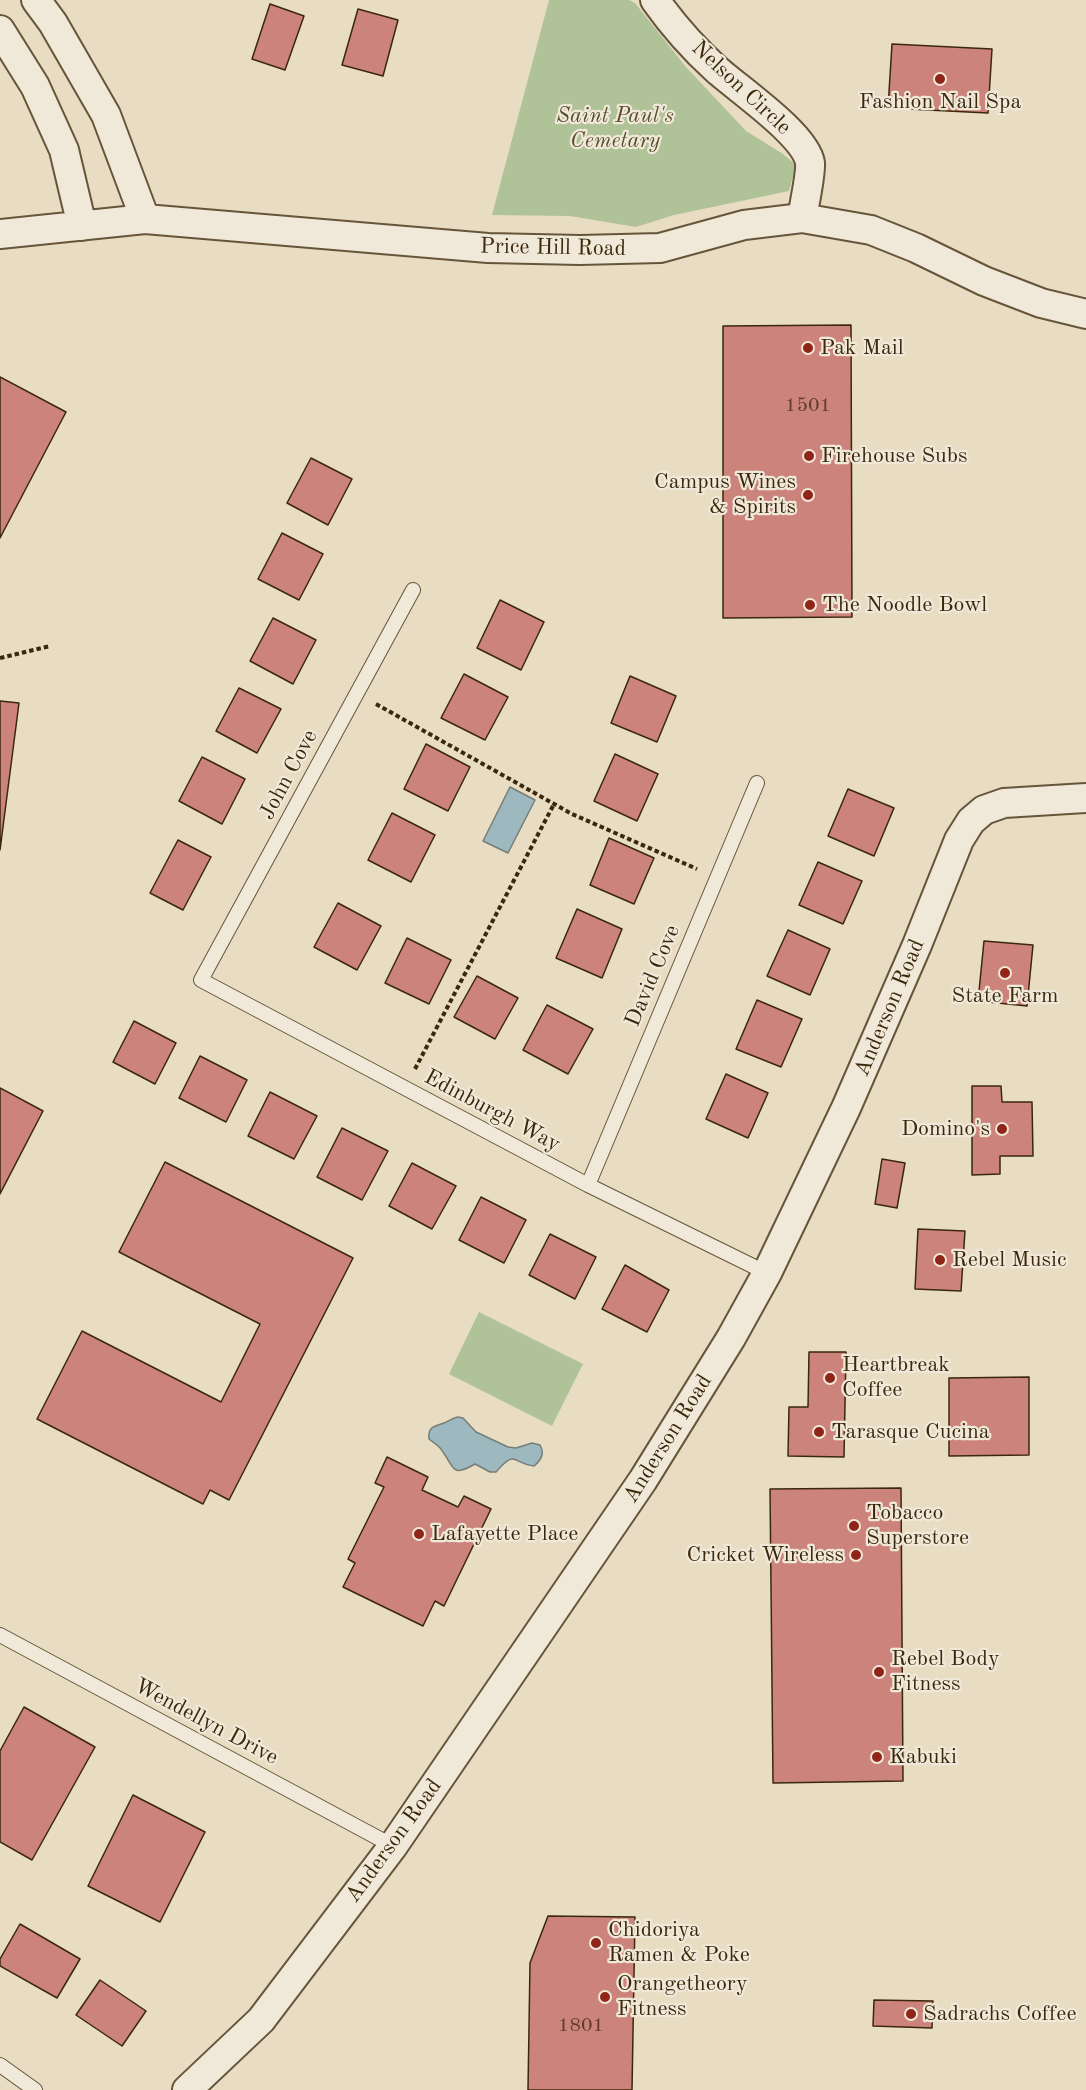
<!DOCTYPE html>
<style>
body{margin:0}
canvas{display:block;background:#e8dcc3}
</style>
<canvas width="1086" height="2090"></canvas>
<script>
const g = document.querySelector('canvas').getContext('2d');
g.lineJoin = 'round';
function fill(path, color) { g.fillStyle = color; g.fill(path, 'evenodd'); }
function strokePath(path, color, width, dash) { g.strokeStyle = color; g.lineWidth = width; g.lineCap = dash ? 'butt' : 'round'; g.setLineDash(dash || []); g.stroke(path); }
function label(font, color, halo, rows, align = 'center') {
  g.font = font + ' "Old Standard TT",serif'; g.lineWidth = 4.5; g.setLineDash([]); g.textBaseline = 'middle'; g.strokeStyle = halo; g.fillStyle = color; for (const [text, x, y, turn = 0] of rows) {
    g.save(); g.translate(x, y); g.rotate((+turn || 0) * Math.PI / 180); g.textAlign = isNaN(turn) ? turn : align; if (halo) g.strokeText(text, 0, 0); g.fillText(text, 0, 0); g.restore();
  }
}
const green = new Path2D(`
 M549 0H629L635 3 686 67 746 131 783 154 796 165 789 191 674 215 636 227 570 216 492 215Z
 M479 1312 583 1364 552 1426 449 1374Z`);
const water = new Path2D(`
 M510 787 535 800 508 853 483 841Z
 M458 1417 463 1418 476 1432 508 1447 516 1448 532 1443 540 1445C545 1454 541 1460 534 1466 512 1464 517 1448 496 1472H490L475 1464C451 1478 454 1467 443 1452 440 1446 434 1443 429 1439 428 1426 434 1427 444 1423 449 1421 452 1418 458 1417Z`);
const building = new Path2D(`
 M270 4 304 16 285 70 252 59Z
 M358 9 398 20 383 76 342 65Z
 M892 44 992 49 988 113 888 108Z
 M851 325 852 617 723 618V326Z
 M0 377 66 412 0 538Z
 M311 458 352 479 328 525 287 503Z
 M282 533 323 554 299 600 258 579Z
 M500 600 544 622 521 670 477 648Z
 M273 618 316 640 293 684 250 661Z
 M464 674 508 697 485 740 441 718Z
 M630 676 676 696 657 742 611 723Z
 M239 688 281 709 257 753 216 731Z
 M0 701 19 703 0 850Z
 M426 744 470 767 448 811 404 789Z
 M615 754 658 774 637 821 594 801Z
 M202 757 245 779 222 824 179 801Z
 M848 789 894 808 874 856 828 836Z
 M392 813 435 835 411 882 368 860Z
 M609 838 654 858 634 904 590 885Z
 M178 840 211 857 183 910 150 893Z
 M818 862 862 881 843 924 799 905Z
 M338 903 381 926 357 970 314 947Z
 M577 909 622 929 602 978 556 958Z
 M788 930 830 949 810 995 767 976Z
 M407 938 451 960 429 1004 385 983Z
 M984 941 1033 945 1027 1006 978 1001Z
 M477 976 518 998 495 1039 454 1017Z
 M757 1000 802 1019 781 1067 736 1049Z
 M547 1005 593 1029 568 1074 523 1050Z
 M134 1021 176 1043 155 1084 113 1062Z
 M200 1056 247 1080 226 1122 179 1098Z
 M726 1074 768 1093 748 1138 706 1119Z
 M972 1086H1001L1002 1102H1032L1033 1156H1000V1174L972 1175Z
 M0 1088 43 1111 0 1194Z
 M270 1092 317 1116 294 1159 248 1136Z
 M342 1128 388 1151 362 1200 317 1177Z
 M882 1159 905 1163 897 1208 875 1204Z
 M165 1162 353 1258 229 1500 210 1490 203 1504 37 1419 82 1331 221 1402 260 1324 119 1252Z
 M412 1163 456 1186 432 1229 389 1206Z
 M481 1197 526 1220 504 1263 459 1240Z
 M918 1229 965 1231 961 1291 915 1289Z
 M550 1234 596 1257 575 1299 529 1275Z
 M625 1265 669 1290 647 1332 602 1309Z
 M809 1352H846L844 1457 788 1456 789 1407H808Z
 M1029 1377V1455L949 1456V1378Z
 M387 1457 428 1477 422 1490 458 1507 464 1496 491 1509 444 1606 435 1601 423 1626 343 1587 355 1563 348 1559 384 1487 375 1483Z
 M901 1488 903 1781 773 1783 770 1489Z
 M24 1707 95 1747 32 1860 0 1842V1751Z
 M133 1795 205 1832 160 1922 88 1886Z
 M548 1916 635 1917 632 2090H528L530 1963Z
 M20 1924 80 1959 57 1998 0 1966V1959Z
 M100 1980 146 2011 122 2046 76 2015Z
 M874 2000 933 2001 932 2028 873 2026Z`);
const path = new Path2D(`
 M0 658 50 646
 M376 704 572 814 697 869
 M415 1069 554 804`);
const lane = new Path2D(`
 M413 590 201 980 588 1185 767 1273
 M588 1185 757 783
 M0 1635 393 1846
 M0 2065 35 2090`);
const street = new Path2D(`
 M36 0 53 23 106 115 145 219
 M655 0C672 24 694 49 716 69 738 89 806 135 810 163 811 174 804 206 802 218
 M0 30 35 86 64 150 82 226
 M0 234 145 219 488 248 580 250 660 248 744 225 802 218 871 230 916 248 984 281 1041 303 1086 314
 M187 2090 261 2020 393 1846 643 1480 731 1338 767 1273 846 1108 917 945 959 840 971 821 984 810 1004 803 1086 798`);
const markers = [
 [940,79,6,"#8f2418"],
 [808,348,6,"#8f2418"],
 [809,456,6,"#8f2418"],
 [808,495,6,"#8f2418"],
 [810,605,6,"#8f2418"],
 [1005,973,6,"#8f2418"],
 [1002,1129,6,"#8f2418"],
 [940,1260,6,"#8f2418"],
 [830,1378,6,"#8f2418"],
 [819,1432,6,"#8f2418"],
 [854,1526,6,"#8f2418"],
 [419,1534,6,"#8f2418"],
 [856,1555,6,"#8f2418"],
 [879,1672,6,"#8f2418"],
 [877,1757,6,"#8f2418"],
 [596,1943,6,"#8f2418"],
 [605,1997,6,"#8f2418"],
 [911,2014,6,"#8f2418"]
];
const numberNames = [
 ["1501",808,406],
 ["1801",581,2026]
];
const streetNames = [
 ["Nelson Circle",741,88,43],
 ["Price Hill Road",553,248,1],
 ["John Cove",289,775,-62],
 ["David Cove",653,976,-67],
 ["Anderson Road",890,1008,-67],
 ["Edinburgh Way",492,1111,28],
 ["Anderson Road",668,1439,-58],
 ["Wendellyn Drive",206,1722,28],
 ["Anderson Road",394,1841,-54]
];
const poiNames = [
 ["Fashion Nail Spa",940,102,"center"],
 ["Pak Mail",820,348],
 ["Firehouse Subs",821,456],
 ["Campus Wines",796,482,"right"],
 ["& Spirits",796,507,"right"],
 ["The Noodle Bowl",822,605],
 ["State Farm",1005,996,"center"],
 ["Domino's",990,1129,"right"],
 ["Rebel Music",952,1260],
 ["Heartbreak",842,1365],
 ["Coffee",842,1390],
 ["Tarasque Cucina",831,1432],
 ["Tobacco",866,1513],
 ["Superstore",866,1538],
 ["Lafayette Place",431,1534],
 ["Cricket Wireless",844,1555,"right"],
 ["Rebel Body",891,1659],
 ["Fitness",891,1684],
 ["Kabuki",889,1757],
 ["Chidoriya",608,1930],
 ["Ramen & Poke",608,1955],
 ["Orangetheory",617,1984],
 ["Fitness",617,2009],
 ["Sadrachs Coffee",923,2014]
];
const parkNames = [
 ["Saint Paul's",615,116],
 ["Cemetary",615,141]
];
fill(green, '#b0c298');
fill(water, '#9db8bf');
strokePath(water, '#767e77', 1.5);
fill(building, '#cc837b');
strokePath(building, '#3b280b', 1.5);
strokePath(lane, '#665539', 16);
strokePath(street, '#665539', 32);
strokePath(path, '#3b280b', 4, [4.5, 3]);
strokePath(lane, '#f0e8d8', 14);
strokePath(street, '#f0e8d8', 28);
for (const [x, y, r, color] of markers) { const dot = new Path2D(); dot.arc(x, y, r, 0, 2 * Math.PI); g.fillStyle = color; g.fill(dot); strokePath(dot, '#f0e8d8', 2); }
label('20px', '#5f3f27', null, numberNames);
label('22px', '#3b280b', '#f0e8d8', streetNames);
label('22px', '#3b280b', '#f0e8d8', poiNames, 'left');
label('italic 22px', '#584e2e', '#f0e8d8', parkNames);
</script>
